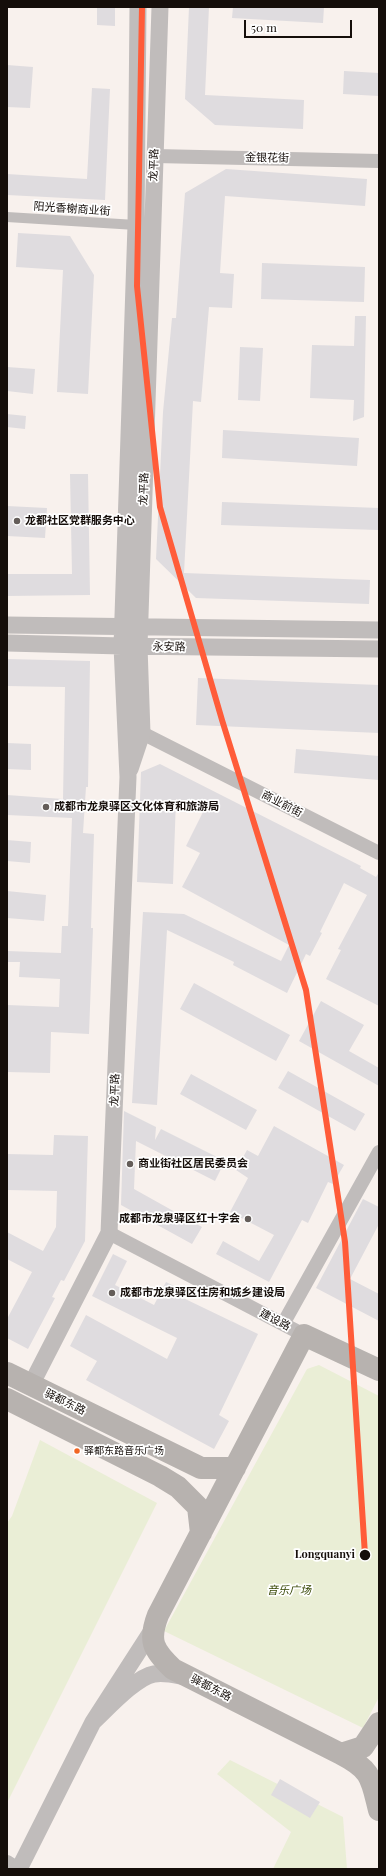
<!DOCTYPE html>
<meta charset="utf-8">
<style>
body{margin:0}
#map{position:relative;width:386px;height:1876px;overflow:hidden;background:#f8f1ed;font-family:"Playfair Display",serif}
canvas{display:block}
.frame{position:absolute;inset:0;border:8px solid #150e0a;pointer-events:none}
.scale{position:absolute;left:244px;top:20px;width:108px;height:18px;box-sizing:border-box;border:2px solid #150e0a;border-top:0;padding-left:5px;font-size:12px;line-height:14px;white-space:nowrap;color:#150e0a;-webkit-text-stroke:3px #fff;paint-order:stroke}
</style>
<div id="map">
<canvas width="386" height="1876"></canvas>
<div class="frame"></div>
<div class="scale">50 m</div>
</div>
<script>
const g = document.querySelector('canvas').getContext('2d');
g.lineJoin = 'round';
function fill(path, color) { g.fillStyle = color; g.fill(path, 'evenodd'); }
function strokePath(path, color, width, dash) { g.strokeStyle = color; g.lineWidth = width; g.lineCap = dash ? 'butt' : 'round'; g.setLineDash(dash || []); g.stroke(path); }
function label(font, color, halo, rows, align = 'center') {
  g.font = font + ' "Playfair Display","Noto Sans SC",serif'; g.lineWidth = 3.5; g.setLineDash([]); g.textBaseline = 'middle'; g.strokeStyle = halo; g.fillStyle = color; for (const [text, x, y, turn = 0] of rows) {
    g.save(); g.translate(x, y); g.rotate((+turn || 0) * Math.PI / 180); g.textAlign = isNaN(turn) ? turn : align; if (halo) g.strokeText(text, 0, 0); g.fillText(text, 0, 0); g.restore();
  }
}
const green = new Path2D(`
 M319 1365 379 1396V1697L363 1728 164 1631 307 1369Z
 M40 1440 157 1503 7 1803V1523L12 1516Z
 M230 1760 343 1817 347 1869H273L291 1832 217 1774Z`);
const building = new Path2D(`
 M97 7H115V26L97 25Z
 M189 7H209L205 95 304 100 303 129 215 125 185 99Z
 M233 7H324L323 23 232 18Z
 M7 65 33 67 30 108 7 107Z
 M344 71 379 73V96L343 94Z
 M92 88 110 89 105 200 7 195V174L87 179Z
 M226 169 367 179 365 206 225 196 220 273 234 274 232 308 209 307 201 402 193 401 184 573 370 580 369 604 196 598 156 559 163 412 172 318H176L185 193Z
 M18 233 70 236 94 275 88 394 57 392 63 270 16 267Z
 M262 263 365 267 364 302 261 299Z
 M355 316H366L364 417 353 421 354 400 310 398 312 345 354 346Z
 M240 347 263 348 260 401 238 400Z
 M7 367 35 369 33 394 7 391Z
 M7 414 26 416 25 429 7 427Z
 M223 430 359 438 357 466 222 458Z
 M70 474H88L90 595 7 596V574H72Z
 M222 502 379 508 378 530 221 525Z
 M7 506 47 508 45 538 7 536Z
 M7 659 90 661 88 787H86L83 833 94 834 91 928H93L89 1034 51 1032 50 1073 7 1072V1005L59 1007 60 979 19 977 20 962H7V951L61 953 62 926H68L72 818 7 815V795L63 799 65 687 7 686Z
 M198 678 379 685V733L196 725Z
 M7 743 31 744V770L7 769Z
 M296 749 379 756V780L294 773Z
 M160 764 361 866 360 868 376 877 379 872V1006L326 979 341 950 338 949 367 895 344 883 320 932 322 933 310 956 306 954 287 993 233 965 234 962 167 930 157 1105 132 1103 143 912 184 914 281 961 289 945 182 887 200 853 186 846 203 812 176 799 173 884 137 882 141 772Z
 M7 840 31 842 30 863 7 861Z
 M7 891 46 895 44 921 7 918Z
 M194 983 290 1035 276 1061 180 1009Z
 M321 1001 364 1025 349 1051 379 1068V1086L299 1041Z
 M288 1071 365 1114 355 1131 278 1088Z
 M191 1074 257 1110 246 1130 180 1094Z
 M124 1111 156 1127 155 1140 161 1129 225 1161 215 1181 136 1141 134 1189 202 1227 192 1244 121 1205Z
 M274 1126 344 1165 333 1184 328 1182 308 1223 302 1220 269 1282 216 1254 223 1241 259 1261 274 1235 230 1212 248 1178 236 1170 247 1150 258 1156Z
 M54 1135 88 1136 85 1241 64 1281 61 1280 52 1297 55 1298 28 1349 7 1338V1319L32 1272 7 1259V1232L43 1251 56 1227 57 1191 7 1190V1154L53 1155Z
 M363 1199 379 1207V1224L350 1279 379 1294V1321L316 1288Z
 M113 1254 127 1261 115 1285 154 1305 166 1282 182 1290 179 1296 258 1334 219 1415 229 1421 214 1449 86 1380 97 1361 70 1346 86 1315 167 1359 177 1338 92 1296Z
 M280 1779 320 1802 310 1818 271 1795Z`);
const pedestrian = new Path2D(`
 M7 217 136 225`);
const minor = new Path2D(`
 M155 156 379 161
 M142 733 379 853
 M109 1233 304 1335
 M283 1324 379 1152
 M7 1862 18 1869`);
const tertiary = new Path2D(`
 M7 625 379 630
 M7 643 122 646 379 649
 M130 769 142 733 139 646 160 7
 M31 1385 109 1233 128 777 122 646 136 225 138 7
 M151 1632 93 1722C107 1709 136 1677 154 1674 165 1672 175 1675 185 1677
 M19 1869 93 1722`);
const trunk = new Path2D(`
 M379 1370 304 1335 158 1615C148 1641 153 1650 173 1669L341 1754 363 1747 379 1723
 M7 1373 201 1468H235
 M7 1399 160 1476 178 1487 198 1507 201 1533
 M341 1754C372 1770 371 1778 379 1810`);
const metro1 = new Path2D(`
 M142 7 137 286 160 507 222 720 306 990 345 1242 365 1555`);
const markers = [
 [17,521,4,"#645d59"],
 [46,807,4,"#645d59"],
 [130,1164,4,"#645d59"],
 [248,1219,4,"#645d59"],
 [112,1293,4,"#645d59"],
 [77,1451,3.5,"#f26522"],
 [365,1555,6,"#150e0a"]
];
const busNames = [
 ["驿都东路音乐广场",84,1451]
];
const streetNames = [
 ["金银花街",267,158,1],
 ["龙平路",154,165,-88],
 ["阳光香榭商业街",72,209,4],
 ["龙平路",144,489,-88],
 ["永安路",169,647,1],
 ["商业前街",282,804,27],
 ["龙平路",115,1090,-88],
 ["建设路",275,1320,27],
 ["驿都东路",65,1402,26],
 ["驿都东路",211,1688,27]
];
const poiNames = [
 ["龙都社区党群服务中心",25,521],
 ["成都市龙泉驿区文化体育和旅游局",54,807],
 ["商业街社区居民委员会",138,1164],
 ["成都市龙泉驿区红十字会",240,1219,"right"],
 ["成都市龙泉驿区住房和城乡建设局",120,1293]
];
const stopNames = [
 ["Longquanyi",355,1555]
];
const parkNames = [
 ["音乐广场",289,1591]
];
fill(green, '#eaeed6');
fill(building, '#dfdcdf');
strokePath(pedestrian, '#c0bcbb', 10);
strokePath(minor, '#c0bcbb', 14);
strokePath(tertiary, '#c0bcbb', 17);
strokePath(trunk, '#b7b2af', 22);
strokePath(metro1, '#ff5c39', 6);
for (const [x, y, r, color] of markers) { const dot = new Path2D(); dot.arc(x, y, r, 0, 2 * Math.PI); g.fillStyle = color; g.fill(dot); strokePath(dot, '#fff', 1.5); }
label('10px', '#150e0a', '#fff', busNames, 'left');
label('11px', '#150e0a', '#fff', streetNames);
label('bold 11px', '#150e0a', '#fff', poiNames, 'left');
label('bold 11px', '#150e0a', '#fff', stopNames, 'right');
label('italic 11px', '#344401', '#fff', parkNames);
</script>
